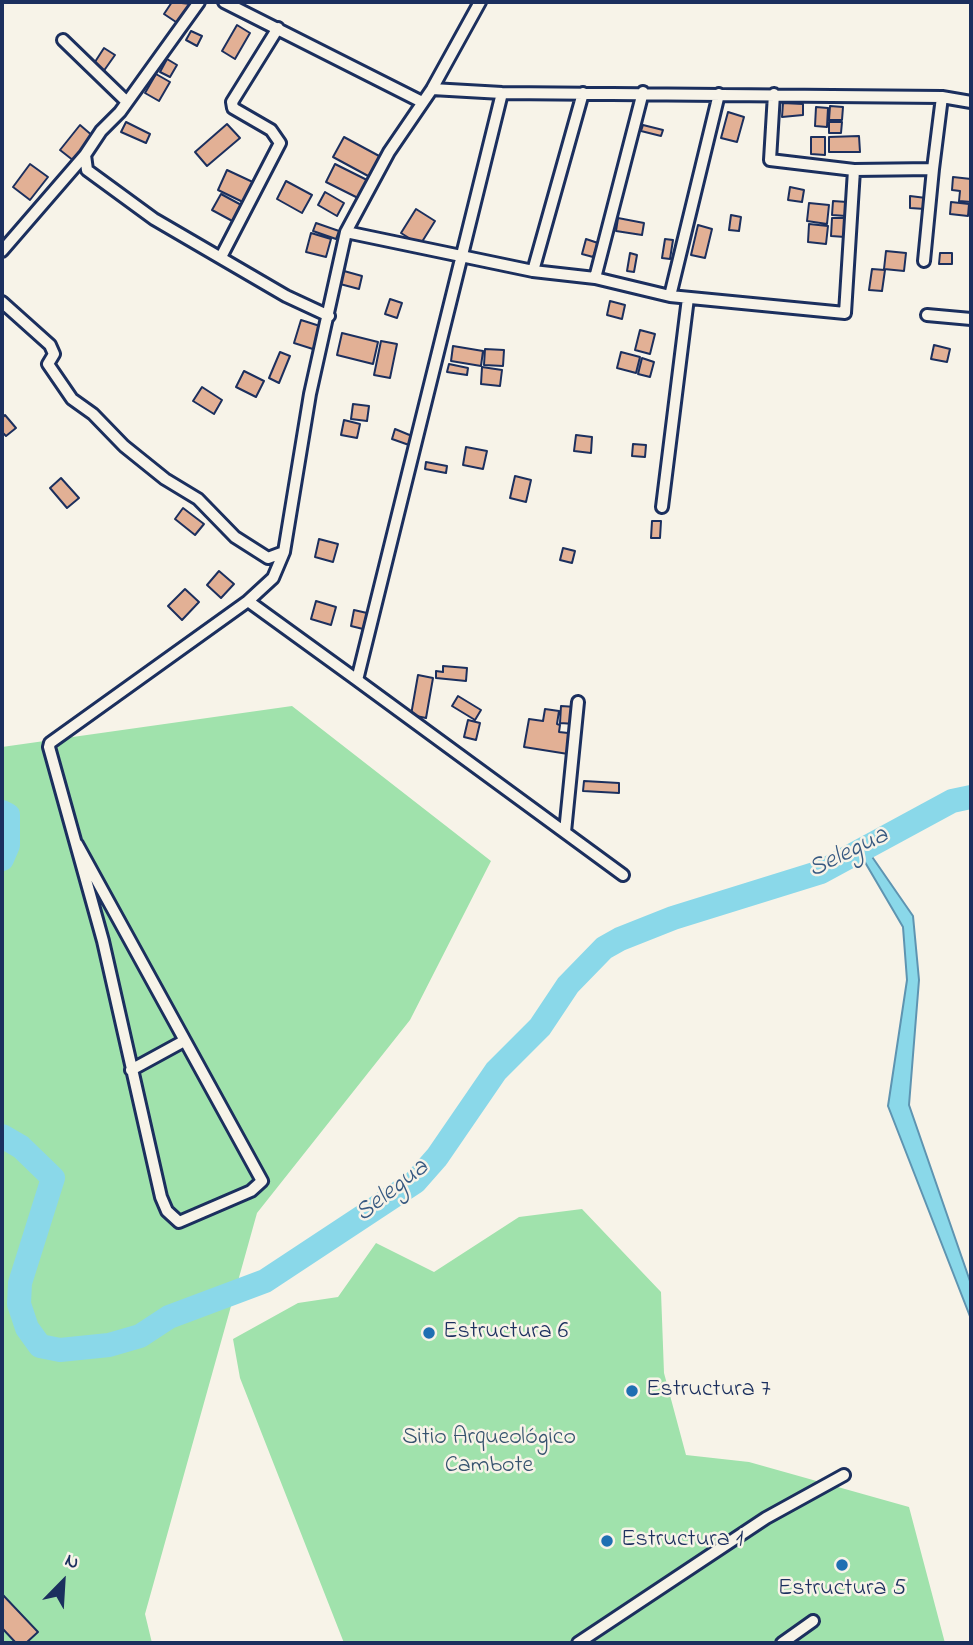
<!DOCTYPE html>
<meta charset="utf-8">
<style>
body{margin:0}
#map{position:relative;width:973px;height:1645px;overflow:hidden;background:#f7f3e8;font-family:"Indie Flower",sans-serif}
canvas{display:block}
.frame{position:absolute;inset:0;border:4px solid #1b2f5e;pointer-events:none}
.north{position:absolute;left:28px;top:1547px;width:70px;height:70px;-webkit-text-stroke:5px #f7f3e8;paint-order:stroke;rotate:24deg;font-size:19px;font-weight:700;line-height:28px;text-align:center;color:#1b2f5e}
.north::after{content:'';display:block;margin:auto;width:24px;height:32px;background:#1b2f5e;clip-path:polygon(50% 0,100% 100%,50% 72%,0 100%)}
</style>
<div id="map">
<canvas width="973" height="1645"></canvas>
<div class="frame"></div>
<div class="north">N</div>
</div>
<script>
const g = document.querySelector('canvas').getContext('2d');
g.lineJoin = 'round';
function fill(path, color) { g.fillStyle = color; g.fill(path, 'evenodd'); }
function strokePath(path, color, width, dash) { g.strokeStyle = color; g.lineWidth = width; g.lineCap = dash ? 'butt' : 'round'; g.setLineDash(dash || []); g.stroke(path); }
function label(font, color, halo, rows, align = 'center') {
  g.font = font + ' "Indie Flower",sans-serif'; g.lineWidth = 5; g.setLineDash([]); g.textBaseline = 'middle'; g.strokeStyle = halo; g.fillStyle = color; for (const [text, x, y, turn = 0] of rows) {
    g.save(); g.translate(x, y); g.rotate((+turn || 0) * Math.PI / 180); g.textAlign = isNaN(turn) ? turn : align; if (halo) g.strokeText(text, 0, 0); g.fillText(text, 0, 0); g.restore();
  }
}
const green = new Path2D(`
 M292 706 491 861 410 1020 257 1213 145 1614 152 1643H2V747Z
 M582 1209 661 1292 664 1373 686 1455 749 1462 909 1507 945 1643H344L240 1378 233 1339 298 1303 338 1297 376 1243 434 1272 519 1217Z`);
const water = new Path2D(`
 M866 848 913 916 919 980 909 1105 971 1284V1319L888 1106 907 980 903 927 859 852Z`);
const river = new Path2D(`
 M2 812 8 815V845L2 859
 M2 1136 21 1147 53 1178 20 1283 19 1304 27 1328 40 1346 60 1350 109 1345 140 1336 169 1317 265 1281 415 1182 437 1157 496 1071 540 1027 568 985 604 948 620 939 673 918 821 872 952 801 971 797`);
const building = new Path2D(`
 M172 2 191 4 179 24 164 14Z
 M237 25 250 33 235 59 222 51Z
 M191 31 202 36 197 46 186 40Z
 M104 48 115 55 103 72 93 65Z
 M167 59 177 65 170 77 160 72Z
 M156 74 170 82 159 101 145 93Z
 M783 103 803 104V115L782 117Z
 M830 106 843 107 842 120H829Z
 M816 107 828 108 827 127 815 126Z
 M728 112 744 117 737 142 721 138Z
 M126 122 150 134 146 143 121 132Z
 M829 122H842L841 133H829Z
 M227 124 240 138 207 166 195 152Z
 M80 125 94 137 74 161 60 150Z
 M643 125 663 130 661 136 641 131Z
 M859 136 860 152H829V137Z
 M344 137 381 157 370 177 333 157Z
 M811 137H825V155L811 154Z
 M30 164 48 177 30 200 13 187Z
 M335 164 367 180 358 198 326 182Z
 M227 170 257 184 247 204 218 190Z
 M953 177 971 179V202L959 201 960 191 952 190Z
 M286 181 312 195 302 213 277 199Z
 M790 187 804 190 802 202 788 200Z
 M325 192 344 203 337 216 318 205Z
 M221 194 245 207 236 223 212 210Z
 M910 196 926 198 925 209 910 208Z
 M833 201 847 202 846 216 832 215Z
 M951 202 969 204 968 216 950 214Z
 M809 203 829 205 827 224 807 221Z
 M416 209 435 221 420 245 401 233Z
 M731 215 741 217 739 231 729 230Z
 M618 218 644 223 642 235 616 231Z
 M832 218H846L845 237 831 236Z
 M316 223 339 231 336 239 313 231Z
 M809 224 828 226 826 244 808 242Z
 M698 225 712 229 705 258 691 255Z
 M311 233 331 239 326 257 306 252Z
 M586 239 598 243 593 257 582 254Z
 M665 239 673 240 670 259 662 258Z
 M886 251 906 253 904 271 884 269Z
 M630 253 637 255 634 272 627 271Z
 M940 253H952V264H939Z
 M872 269 885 270 882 291 869 290Z
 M344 271 362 276 359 289 340 284Z
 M390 299 402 303 397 318 385 314Z
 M610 301 625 305 622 319 607 315Z
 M301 320 323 327 316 350 294 343Z
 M640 330 655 334 650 354 635 350Z
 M342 333 378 342 373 364 337 355Z
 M381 341 397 344 390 378 374 375Z
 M934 345 950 349 947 362 931 359Z
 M453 346 483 351 481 366 451 361Z
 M485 349 504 350 503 366 484 365Z
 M280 352 290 356 279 383 269 378Z
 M621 352 640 357 636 373 617 368Z
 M642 358 654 362 650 377 638 374Z
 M449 364 468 368 467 375 447 372Z
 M482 367 502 370 500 386 481 384Z
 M244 371 264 381 256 397 236 387Z
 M202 387 222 400 214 414 193 401Z
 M353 404 369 406 367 421 351 419Z
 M5 415 16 428 6 436 2 432V418Z
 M344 420 360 424 357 438 341 435Z
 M395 429 412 436 409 445 392 439Z
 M576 435 592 437 591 453 574 451Z
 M633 444 646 445 645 457 632 456Z
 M466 447 487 451 483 469 463 465Z
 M426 462 447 466 446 473 425 469Z
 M515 476 531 480 526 502 510 498Z
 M61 478 79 498 67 508 50 488Z
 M183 508 204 524 195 535 175 519Z
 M652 521H661L660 538H651Z
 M319 539 338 544 333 562 315 557Z
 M563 548 575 551 572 563 560 560Z
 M219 571 234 584 221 598 207 585Z
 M185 589 199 602 182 620 168 606Z
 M316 601 336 607 331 625 311 619Z
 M354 610 367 613 363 629 351 626Z
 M443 666 467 668 466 681 436 678V671L443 672Z
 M418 675 433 678 426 718 411 715Z
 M458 696 481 710 475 720 452 706Z
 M561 706 576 707 575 724 560 723Z
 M545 709 559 711 557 724 560 725 559 732 568 733V754L524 747 529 719 543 721Z
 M468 720 480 723 476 740 464 737Z
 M584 781 619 783V793L583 791Z
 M2 1594 38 1632 26 1643H16L2 1628Z`);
const street = new Path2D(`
 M199 2 120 112 101 131 85 155 87 170 154 219 286 296 329 316
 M224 2 422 102
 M63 40 127 102
 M432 89 502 93 942 97 971 102
 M502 93 357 680 623 875
 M774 94 770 160 854 170 933 169 942 97
 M346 232 533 271 595 278 670 296 845 313 854 170
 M2 251 85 155
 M221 257 280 143 271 130 233 108 232 102 278 28
 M924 261 933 169
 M533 271 583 93
 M595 278 643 92
 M670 296 719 94
 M2 302 50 345 54 354 48 364 72 399 93 414 124 446 165 479 198 499 235 537 268 558 284 552
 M927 315 971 319
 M662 507 688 298
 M248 601 273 578 284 552 310 394 346 232 389 152 432 89 480 2
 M565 832 578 702
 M77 844 262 1181 251 1191 179 1222 167 1211 161 1197 103 941 49 747 50 743 248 601 357 680
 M131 1070 184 1041
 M578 1643 766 1518 844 1475
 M782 1643 813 1621`);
const markers = [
 [429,1333,7,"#1f6fb2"],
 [632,1391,7,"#1f6fb2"],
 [607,1541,7,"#1f6fb2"],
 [842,1565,7,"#1f6fb2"]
];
const poiNames = [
 ["Estructura 6",443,1333],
 ["Estructura 7",646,1391],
 ["Estructura 1",621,1541],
 ["Estructura 5",842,1590,"center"]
];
const parkNames = [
 ["Sitio Arqueológico",489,1439],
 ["Cambote",489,1467]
];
const waterNames = [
 ["Selegua",849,854,-26],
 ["Selegua",393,1192,-38]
];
fill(green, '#a0e2ac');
fill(water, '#8ad8e9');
strokePath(water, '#5e94b1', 2);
strokePath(river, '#8ad8e9', 24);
fill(building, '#e2b095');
strokePath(building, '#1b2f5e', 2);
strokePath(street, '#1b2f5e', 16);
strokePath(street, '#f7f3e8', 10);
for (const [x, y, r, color] of markers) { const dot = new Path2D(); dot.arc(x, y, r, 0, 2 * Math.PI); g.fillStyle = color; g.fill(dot); strokePath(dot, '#f7f3e8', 2.5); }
label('24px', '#1b2f5e', '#f7f3e8', poiNames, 'left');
label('24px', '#36536e', '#f7f3e8', parkNames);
label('italic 26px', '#375981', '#f7f3e8', waterNames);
</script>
